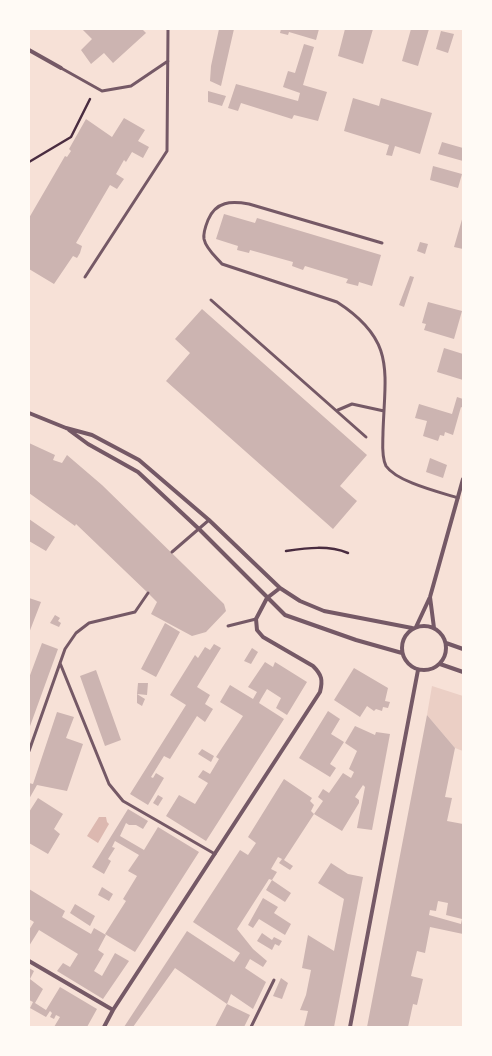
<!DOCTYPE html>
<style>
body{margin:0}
#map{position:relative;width:492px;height:1056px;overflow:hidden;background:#f7e1d7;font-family:"DM Sans",sans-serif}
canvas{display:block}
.frame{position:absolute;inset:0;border:30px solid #fffaf5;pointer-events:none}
</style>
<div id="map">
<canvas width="492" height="1056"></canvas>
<div class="frame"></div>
</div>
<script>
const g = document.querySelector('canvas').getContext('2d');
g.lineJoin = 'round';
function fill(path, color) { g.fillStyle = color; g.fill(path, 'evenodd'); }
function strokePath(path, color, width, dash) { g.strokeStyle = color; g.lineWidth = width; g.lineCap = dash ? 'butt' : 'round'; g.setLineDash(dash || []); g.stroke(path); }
const green = new Path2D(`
 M432 686 463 696V751L455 748 427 715Z`);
const water = new Path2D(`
 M99 817H106L107 822 109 824 98 843 87 836Z`);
const building = new Path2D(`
 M82 29H142L146 33 113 63 104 53 91 64 81 50 92 39Z
 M219 29H234L221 86 210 81 211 66Z
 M281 29H319L316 40 289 32 288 35 280 33Z
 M345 29H373L363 64 338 56Z
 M411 29H429L418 66 402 61Z
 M441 31 454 34 448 53 436 49Z
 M304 44 314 47 303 85 327 92 318 121 294 115 292 119 241 103 238 111 228 108 236 84 298 101 300 93 283 87 288 71 295 73Z
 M208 91 226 96 222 106 208 102Z
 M353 98 379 106 381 98 432 113 420 154 395 146 392 156 386 155 389 145 344 131Z
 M124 118 145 130 138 141 149 147 143 158 132 152 126 162 124 160 116 174 124 179 117 189 110 185 76 243 82 246 80 253 77 258 73 256 54 284 29 269V218L65 156 67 157 71 151 69 149 86 119 112 137Z
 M442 142 463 148V161L438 154Z
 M433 166 462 174 458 188 430 180Z
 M224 214 255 223 257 218 381 255 372 286 359 282 358 286 346 283 348 279 305 266 303 270 292 266 293 262 250 250 249 253 237 250 238 246 216 239Z
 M463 216V249L454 247Z
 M420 242 428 244 425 254 417 251Z
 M410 276 414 277 404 307 399 305Z
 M428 302 462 311 454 339 424 330 426 324 422 323Z
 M202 309 367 455 340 486 357 501 333 529 166 381 190 353 175 339Z
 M444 348 463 354V380L437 372Z
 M457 397 463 399V408L461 407 453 435 445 432 444 436 440 435 438 441 423 436 427 421 415 418 419 404 452 414Z
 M29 443 55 455 53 460 62 463 67 455 102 485 224 604 226 611 206 632 192 636 151 614 157 602 148 593 76 524 75 526 29 493Z
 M430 458 447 465 443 478 426 472Z
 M29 519 55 537 46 551 29 541Z
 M29 598 41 602 29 633Z
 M55 615 60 618 58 621 61 623 59 627 50 623Z
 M165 623 180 632 156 677 141 669Z
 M42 643 58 649 29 729V678Z
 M214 644 221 648 197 687 210 695 205 704 213 709 205 722 197 716 170 759 164 756 151 777 153 778 156 773 164 778 148 805 130 794 186 705 170 695 195 655 198 658 205 647 210 650Z
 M252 648 258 652 251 664 244 661Z
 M265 662 273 667 275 662 307 682 287 715 276 708 281 698 267 689 261 699 259 703 284 719 206 841 166 816 179 795 195 804 208 783 198 777 203 770 210 774 219 759 216 757 243 716 220 702 230 685 253 699 257 692 248 687Z
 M354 668 388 688 385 701 390 702 388 708 383 707 382 711 376 709 374 711 367 706 360 717 334 700Z
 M96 670 121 740 105 746 80 676Z
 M138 683H148L147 695 137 694Z
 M137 694 145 699 142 706 137 703Z
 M328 711 340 719 331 734 344 742 330 764 336 768 330 777 299 758Z
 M57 712 74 717 66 738 83 744 67 791 37 785 29 799V783L33 784Z
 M427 715 455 748 445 797 452 798 447 821 463 824V934L430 927 425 953 417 951 411 976 423 979 417 1005 413 1004 408 1027H367ZM438 901 448 903 446 915 462 919 461 924 429 915 430 910 436 911Z
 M355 726 375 735 376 732 390 734 372 830 357 828 365 787 363 785 355 797 359 800V803L342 831 314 814 284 860 293 866 290 870 279 863 282 859 278 857 271 869 277 872 272 880 269 879 237 929 253 949 267 961 263 967 250 959 245 968 266 982 253 1009 231 994 227 1004 175 968 133 1027H124L187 931 234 962 240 953 193 922 240 850 248 855 256 843 248 837 284 779 312 798 310 801 314 805 311 811 314 814 323 801 318 797 323 789 329 793 343 773 351 778 354 772 349 769 357 751 345 743Z
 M202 749 214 756 211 762 198 754Z
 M158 795 163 798 158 806 153 803Z
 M38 798 63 814 54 829 60 834 48 854 29 843V812Z
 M128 809 148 821 143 829 136 825H129L126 823 120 836 144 850 158 827 199 852 135 952 105 934 126 901 123 899 137 876 128 871 139 855 115 841 112 847 115 848 108 859 111 861 104 874 92 867Z
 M331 863 348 874 363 877 334 1027H304L308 1011 300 1010 306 995 311 970 302 968 308 935 334 951 344 899 318 883Z
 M272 880 291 893 285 902 266 890Z
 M102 887 113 894 109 901 98 895Z
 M29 889 65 911 62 917 91 934 94 928 106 935 98 950 104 954 94 971 102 976 115 953 129 961 103 999 57 971 63 963 70 967 78 954 39 930 29 946V930L34 922 29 919Z
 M263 898 278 907 274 913 291 924 285 935 259 919 253 928 248 925Z
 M75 904 95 916 90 926 70 913Z
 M262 933 272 940 274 937 282 941 279 946 275 944 272 950 257 941Z
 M29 968 34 971 30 979 43 989 35 1003 46 1010 60 987 97 1009 87 1027H54L60 1017 56 1015 54 1019 50 1017 52 1013 50 1011 46 1017 30 1008 33 1002 29 1000Z
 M281 978 288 983 282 999 273 996Z
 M227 1004 250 1015 244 1027H215Z`);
const path = new Path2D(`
 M29 162 71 137 90 99
 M286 551C307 548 328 545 348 553`);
const service = new Path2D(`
 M61 68 102 91 131 86 168 61
 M382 243 249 204C231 201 216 201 208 220 206 225 203 233 204 239 206 249 216 257 222 264L337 302C396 340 385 371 383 432 383 442 381 456 386 466 397 482 439 492 458 498
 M85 277 167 151 168 29
 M211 300 366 437
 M338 410 352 404 384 411
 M172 552 209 520
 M228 626 256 619
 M60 663 109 784 123 801 215 854
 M29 751 65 649 76 633 89 623 135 612 148 593
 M251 1027 274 980`);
const minor = new Path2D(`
 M29 50 61 68
 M29 413 66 428 92 435 139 460 209 520 280 588 300 601 324 611 412 628
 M69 430 88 444 138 472 199 529 285 615 356 640 402 653
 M430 597 434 628
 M402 648a22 22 0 1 1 44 0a22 22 0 1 1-44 0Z
 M416 627 430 597 463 479
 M446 643 463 649
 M440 664 463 672
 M29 961 113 1010
 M104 1027 113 1010 320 692C323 680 322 675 313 666L263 637 257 630 256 619 267 598 280 588
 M350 1027 418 670`);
fill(green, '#ebcfc5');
fill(water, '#dcb8b0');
fill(building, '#ccb4b1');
strokePath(path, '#4a2c40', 2.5);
strokePath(service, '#755966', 3);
strokePath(minor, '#755966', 4);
</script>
